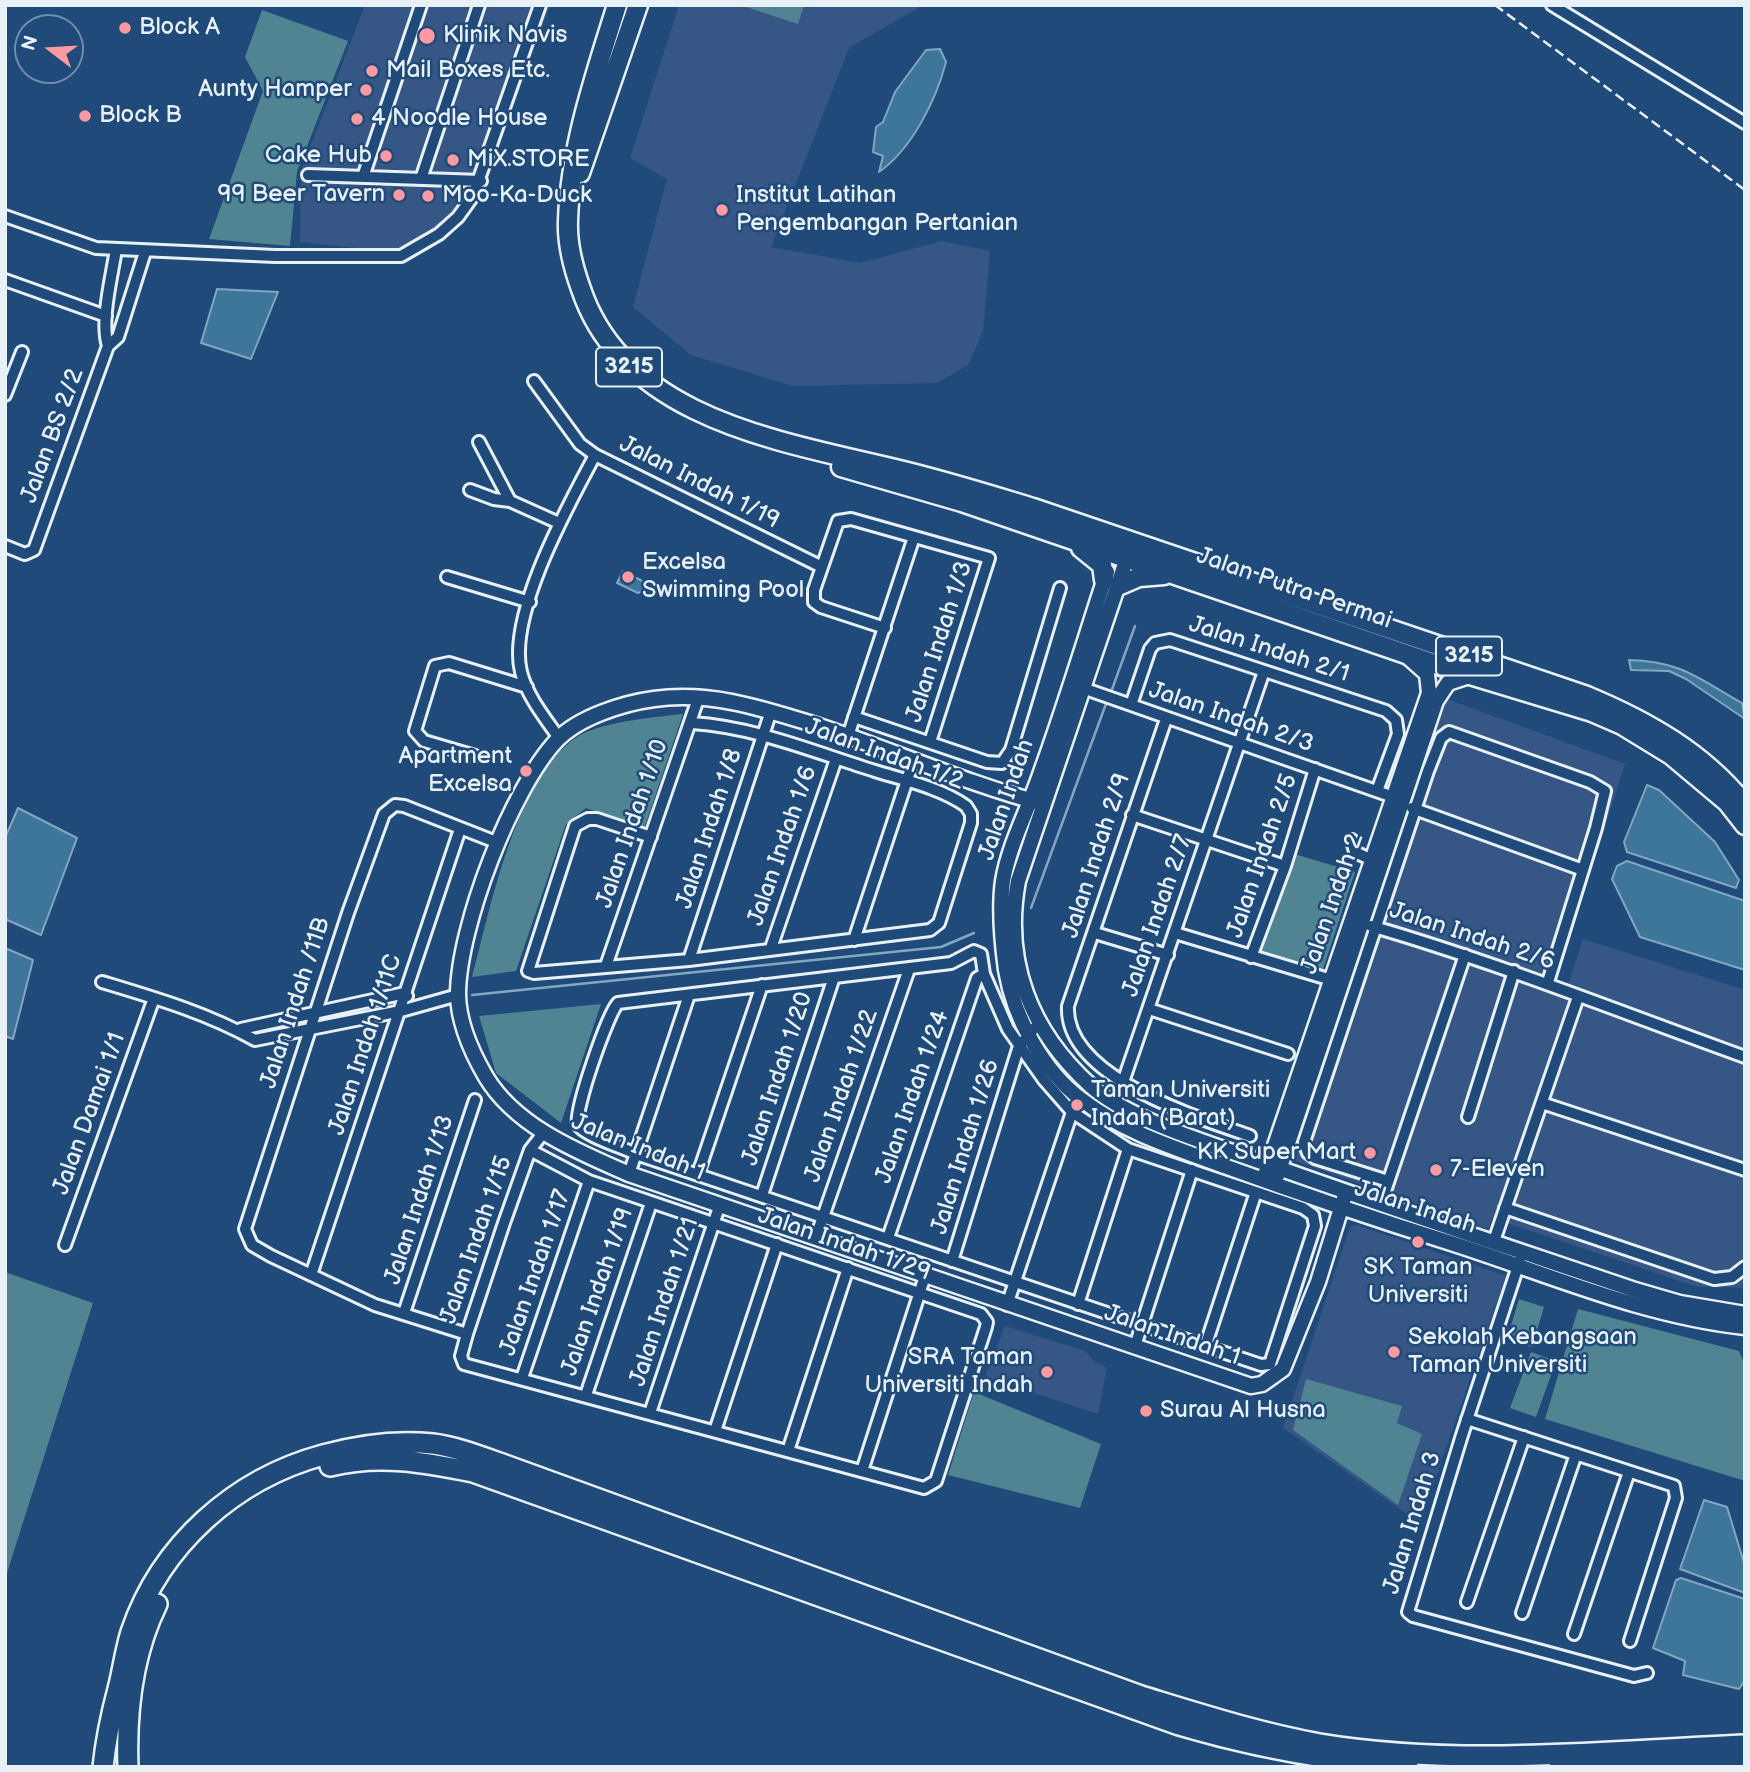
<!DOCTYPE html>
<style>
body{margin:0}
#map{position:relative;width:1750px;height:1772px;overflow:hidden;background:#1f4a7a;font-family:"Balsamiq Sans",sans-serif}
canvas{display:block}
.frame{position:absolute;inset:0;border:7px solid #e8f1f8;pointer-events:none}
.north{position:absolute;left:14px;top:14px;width:70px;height:70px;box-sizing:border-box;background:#1f4a7a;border:2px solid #6f8dac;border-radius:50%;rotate:287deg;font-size:19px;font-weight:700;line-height:28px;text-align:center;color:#e8f1f8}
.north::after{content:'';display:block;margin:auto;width:24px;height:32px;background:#ff9aa2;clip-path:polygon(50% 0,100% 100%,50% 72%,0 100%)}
</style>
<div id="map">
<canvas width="1750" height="1772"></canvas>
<div class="frame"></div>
<div class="north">N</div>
</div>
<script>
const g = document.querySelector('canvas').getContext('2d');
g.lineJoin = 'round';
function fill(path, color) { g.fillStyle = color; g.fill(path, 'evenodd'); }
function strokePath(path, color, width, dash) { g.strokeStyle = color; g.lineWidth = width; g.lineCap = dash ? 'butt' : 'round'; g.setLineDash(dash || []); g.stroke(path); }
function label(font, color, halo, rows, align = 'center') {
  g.font = font + ' "Balsamiq Sans",sans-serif'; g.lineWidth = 5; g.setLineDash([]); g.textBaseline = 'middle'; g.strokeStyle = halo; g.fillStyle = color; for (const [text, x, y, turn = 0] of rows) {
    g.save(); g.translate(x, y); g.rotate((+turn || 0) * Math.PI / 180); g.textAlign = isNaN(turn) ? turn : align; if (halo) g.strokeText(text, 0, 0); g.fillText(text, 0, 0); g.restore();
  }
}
const built = new Path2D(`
 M365 5H550L480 199 469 196 432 232 407 246 385 251 300 242 301 171Z
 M679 5H923L849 48 771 247 860 263 942 241 990 251 983 331 968 365 937 383 793 386 691 355 633 307 667 179 630 158Z
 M1444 698 1625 764 1556 981 1568 985 1583 939 1745 990V1288L1698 1287 1492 1218 1488 1229 1290 1159Z
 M1357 1225 1506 1276 1420 1523 1283 1428 1350 1227Z
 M1005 1326 1085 1351 1095 1362 1107 1368 1098 1414 985 1377Z`);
const green = new Path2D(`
 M740 5H804L798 24Z
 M262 10 348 41 297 172 290 246 209 239 263 91 245 57Z
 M683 714 644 829 586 808 566 824 516 971 472 977C491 907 514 784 574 739 596 722 655 717 683 714Z
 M1291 853 1355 872 1322 972 1256 953Z
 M601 1004 561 1123 496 1073 479 1016Z
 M5 1272 93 1303 5 1579Z
 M1519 1299 1544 1307 1532 1347 1507 1339Z
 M1578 1309 1739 1351 1745 1365V1481L1545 1419Z
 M1531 1352 1556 1361 1536 1417 1510 1408Z
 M1306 1379 1402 1406 1397 1423 1422 1434 1398 1505 1293 1430Z
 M974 1392 1101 1444 1080 1508 948 1475Z`);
const water = new Path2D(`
 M940 49 946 62C936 100 912 149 879 172L883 156 873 152 876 127 883 122 895 92 926 50Z
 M217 289 278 292 251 359 201 343Z
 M623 571 650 585 651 587 638 593 617 583Z
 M1629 660C1681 661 1699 679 1742 703L1745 719 1686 679 1669 671 1631 670Z
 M1647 785 1659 790 1715 842 1739 880 1736 888 1627 852 1624 842Z
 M18 808 77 838 41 935 5 919V838Z
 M1627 861 1745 901V970L1640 937 1612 879 1617 866Z
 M5 948 33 960 13 1039 5 1036Z
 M1704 1500 1727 1507 1745 1566V1593L1680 1569Z
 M1681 1578 1745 1599V1680L1739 1689 1683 1675 1685 1661 1653 1648 1676 1580Z`);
const stream = new Path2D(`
 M1110 695 1135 626
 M1031 908 1107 701
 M472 995 941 947 974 933`);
const minor = new Path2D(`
 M1552 5 1745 123
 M308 175 481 181
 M363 177 421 5
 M421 179 479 5
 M5 216 96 248 275 256H401L439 234 458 217 473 196 540 5
 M5 280 106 316
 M108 346 118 337 145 252
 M108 346C100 321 112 276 116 249
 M534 381 580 444 595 455 822 567
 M5 395 22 352
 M479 442 510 501
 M470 490 494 499 510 501 559 523
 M5 546 25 554 34 550 108 346
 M447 577 530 602
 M885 628 821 607 814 602V590L838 521 851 519 989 558 930 742
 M1077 686 1399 799
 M1131 705 1150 649 1155 643 1170 640 1386 711 1396 720 1398 734 1377 791
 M854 717 987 762 1002 763 1011 750 1060 588
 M1166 719 1068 1006C1064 1077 1197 1117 1250 1136
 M848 736 914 537
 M559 738C545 718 527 696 521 672 507 615 568 506 595 455
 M475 756 424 741 415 731 435 666 449 663 527 687
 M1412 808 1583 870
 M1132 815 1285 866
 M651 837 597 819H588L575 826 528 971 534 973 689 960 930 930 939 923 971 823V814L966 806C941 788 904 780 875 771 814 752 755 727 692 723
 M1352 840 1355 852 1372 860
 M1371 926C1498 963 1620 1012 1745 1057
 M1095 933 1168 955
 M1175 933 1335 981
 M854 940 914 759
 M771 948 836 759
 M974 951 981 954 984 974 1008 1029 1044 1080 1072 1112 1128 1149 1303 1208 1313 1215 1315 1226 1270 1364 1261 1365 636 1154C624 1148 583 1135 578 1125 573 1113 608 1013 618 1003L951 963Z
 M1251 957 1285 866 1315 769
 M689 960 771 711
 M606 966 699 696
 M102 982C155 998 207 1013 255 1040L401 1011 458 995
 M1149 1009 1288 1054
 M241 1029 405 993 407 996
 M1111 1100 1122 1085 1264 671
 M1542 1103 1745 1170
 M1468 1117 1514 971
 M530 1150 589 1181 981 1314 987 1322 986 1327 936 1481 924 1488 464 1364 461 1356 467 1334 504 1223 530 1150 544 1132
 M629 1174 689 995
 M698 1174 762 985
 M1388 1181 1315 1158 1308 1153 1304 1142 1428 771 1441 738 1449 732 1590 782 1605 791 1596 828 1548 982
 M762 1195 834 977
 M1381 1203 1465 955
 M1505 1208 1714 1279 1732 1277 1745 1267
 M816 1237 909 969
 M888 1238 977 978 984 974
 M1494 1241 1578 997
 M65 1245 154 998
 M1520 1260 1462 1435 1408 1612 1413 1616 1634 1676 1647 1673
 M952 1261 1019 1046 1040 1022
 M311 1275 460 829
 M1078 1304 1128 1149
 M1007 1305 1072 1112
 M404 1313 475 1100
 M467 1334 375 1305 271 1256 252 1245 245 1229 348 913 384 814 395 805 404 806 496 842
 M1135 1346 1192 1170
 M1205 1347 1256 1192
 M522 1378 589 1181
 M586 1395 651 1203
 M650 1413 720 1204
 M1467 1419 1674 1486 1676 1498 1630 1641
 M715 1431 777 1244
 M788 1451 848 1268
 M862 1471 925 1276
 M1467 1602 1524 1437
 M1522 1613 1576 1454
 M1574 1634 1629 1472`);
const tertiary = new Path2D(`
 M1127 558 1018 881C1003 961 1030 1031 1091 1086 1132 1122 1218 1146 1270 1165 1390 1208 1511 1248 1632 1289L1680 1303 1745 1314
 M1107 572C1085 639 1065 706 1041 772 1029 808 1009 844 1003 881 999 910 1002 941 1006 970 1014 1018 1043 1071 1082 1100 1123 1132 1178 1149 1227 1167 1301 1194 1375 1219 1451 1243 1548 1274 1642 1316 1745 1327
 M1044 804C968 784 894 751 819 726 764 709 712 691 654 699 624 703 579 717 557 740 511 789 459 926 458 993 458 1022 472 1053 486 1077 516 1127 579 1152 629 1174L1251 1386 1262 1384 1283 1369 1318 1282 1346 1192
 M1266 1172 1429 693 1427 674 1409 658
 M1277 1176 1436 701 1448 683 1472 675`);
const primary = new Path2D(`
 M617 5C595 75 570 148 568 221 567 244 573 267 581 289 624 418 779 441 895 469 942 480 987 494 1033 508L1587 696C1647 721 1704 753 1745 805
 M580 173 638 5
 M841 467 962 502 1450 669 1592 712 1622 725 1671 755 1727 802 1745 825
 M1081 548 1102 565 1104 580
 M1118 586 1139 577 1164 575`);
const motorway = new Path2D(`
 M330 1466C379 1454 424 1462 473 1472L1179 1725C1253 1747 1331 1761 1408 1767
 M103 1767C106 1739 111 1715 118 1689 123 1670 125 1651 131 1632 161 1544 235 1479 323 1455 359 1445 396 1440 433 1444 457 1447 482 1457 505 1465L1141 1696C1200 1714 1259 1733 1320 1744 1460 1767 1604 1751 1745 1745
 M128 1767C126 1712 133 1653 157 1604
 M1559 1767 1745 1759`);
const rail = new Path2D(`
 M1495 5 1745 190`);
const markers = [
 [125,28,7,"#ff9aa2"],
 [427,36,9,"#ff9aa2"],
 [372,71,7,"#ff9aa2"],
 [366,90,7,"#ff9aa2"],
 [85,116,7,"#ff9aa2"],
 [357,119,7,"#ff9aa2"],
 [386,156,7,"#ff9aa2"],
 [453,160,7,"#ff9aa2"],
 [399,195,7,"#ff9aa2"],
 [428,196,7,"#ff9aa2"],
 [722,210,7,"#ff9aa2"],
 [628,577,7,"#ff9aa2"],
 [526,771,7,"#ff9aa2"],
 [1077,1105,7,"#ff9aa2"],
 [1370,1153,7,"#ff9aa2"],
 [1436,1170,7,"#ff9aa2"],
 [1418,1242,7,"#ff9aa2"],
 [1394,1352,7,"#ff9aa2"],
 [1047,1372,7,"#ff9aa2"],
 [1146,1411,7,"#ff9aa2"]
];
const shields = [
 [629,367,66],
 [1469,656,66]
];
const shieldNames = [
 ["3215",629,367],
 ["3215",1469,656]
];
const poiNames = [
 ["Block A",139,28],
 ["Klinik Navis",443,36],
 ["Mail Boxes Etc.",386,71],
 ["Aunty Hamper",352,90,"right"],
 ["Block B",99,116],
 ["4 Noodle House",371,119],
 ["Cake Hub",372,156,"right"],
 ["MiX.STORE",467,160],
 ["99 Beer Tavern",385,195,"right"],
 ["Moo-Ka-Duck",442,196],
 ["Institut Latihan",736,196],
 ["Pengembangan Pertanian",736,224],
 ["Excelsa",642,563],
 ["Swimming Pool",642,591],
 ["Apartment",512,757,"right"],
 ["Excelsa",512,785,"right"],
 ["Taman Universiti",1091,1091],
 ["Indah (Barat)",1091,1119],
 ["KK Super Mart",1356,1153,"right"],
 ["7-Eleven",1450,1170],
 ["SK Taman",1418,1268,"center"],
 ["Universiti",1418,1296,"center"],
 ["Sekolah Kebangsaan",1408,1338],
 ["Taman Universiti",1408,1366],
 ["SRA Taman",1033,1358,"right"],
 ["Universiti Indah",1033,1386,"right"],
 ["Surau Al Husna",1160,1411]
];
const streetNames = [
 ["Jalan BS 2/2",53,436,-70],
 ["Jalan Indah 1/19",699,483,27],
 ["Jalan Putra Permai",1294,589,19],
 ["Jalan Indah 1/3",940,642,-72],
 ["Jalan Indah 2/1",1269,650,18],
 ["Jalan Indah 2/3",1231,718,19],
 ["Jalan Indah 1/2",884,755,20],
 ["Jalan Indah",1007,800,-71],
 ["Jalan Indah 1/10",633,824,-71],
 ["Jalan Indah 1/8",710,829,-72],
 ["Jalan Indah 1/6",783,846,-71],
 ["Jalan Indah 2/9",1097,856,-72],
 ["Jalan Indah 2/5",1263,856,-71],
 ["Jalan Indah 2",1333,904,-71],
 ["Jalan Indah 2/7",1158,916,-71],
 ["Jalan Indah 2/6",1472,937,18],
 ["Jalan Indah /11B",296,1003,-72],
 ["Jalan Indah 1/11C",366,1045,-72],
 ["Jalan Indah 1/20",778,1079,-72],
 ["Jalan Indah 1/22",842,1096,-71],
 ["Jalan Indah 1/24",913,1097,-71],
 ["Jalan Damai 1/1",90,1114,-70],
 ["Jalan Indah 1/26",966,1147,-73],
 ["Jalan Indah 1",638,1148,22],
 ["Jalan Indah 1/13",420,1200,-72],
 ["Jalan Indah",1415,1208,18],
 ["Jalan Indah 1/15",477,1240,-71],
 ["Jalan Indah 1/29",844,1245,19],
 ["Jalan Indah 1/17",536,1273,-71],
 ["Jalan Indah 1/19",598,1292,-71],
 ["Jalan Indah 1/21",665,1302,-72],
 ["Jalan Indah 1",1172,1336,19],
 ["Jalan Indah 3",1413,1523,-73]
];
fill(built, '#365785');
fill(green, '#508492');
fill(water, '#3e7699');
strokePath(water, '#82a7bf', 2);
strokePath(stream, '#82a7bf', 2.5);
strokePath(minor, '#e8f1f8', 16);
strokePath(tertiary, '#e8f1f8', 19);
strokePath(primary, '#e8f1f8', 23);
strokePath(motorway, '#e8f1f8', 24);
strokePath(minor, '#1f4a7a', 10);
strokePath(tertiary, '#1f4a7a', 14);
strokePath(primary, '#1f4a7a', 18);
strokePath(motorway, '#1f4a7a', 19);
strokePath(rail, '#e8f1f8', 2.5, [10, 5]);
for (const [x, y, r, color] of markers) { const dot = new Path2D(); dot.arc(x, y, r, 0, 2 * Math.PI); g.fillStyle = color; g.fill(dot); strokePath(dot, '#1f4a7a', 2.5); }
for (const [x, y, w] of shields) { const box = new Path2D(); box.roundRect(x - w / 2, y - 19.5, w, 39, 5); g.fillStyle = '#1f4a7a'; g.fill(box); strokePath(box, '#e8f1f8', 2); }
label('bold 23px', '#e8f1f8', null, shieldNames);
label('24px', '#e8f1f8', '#1f4a7a', poiNames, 'left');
label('24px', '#e8f1f8', '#1f4a7a', streetNames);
</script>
